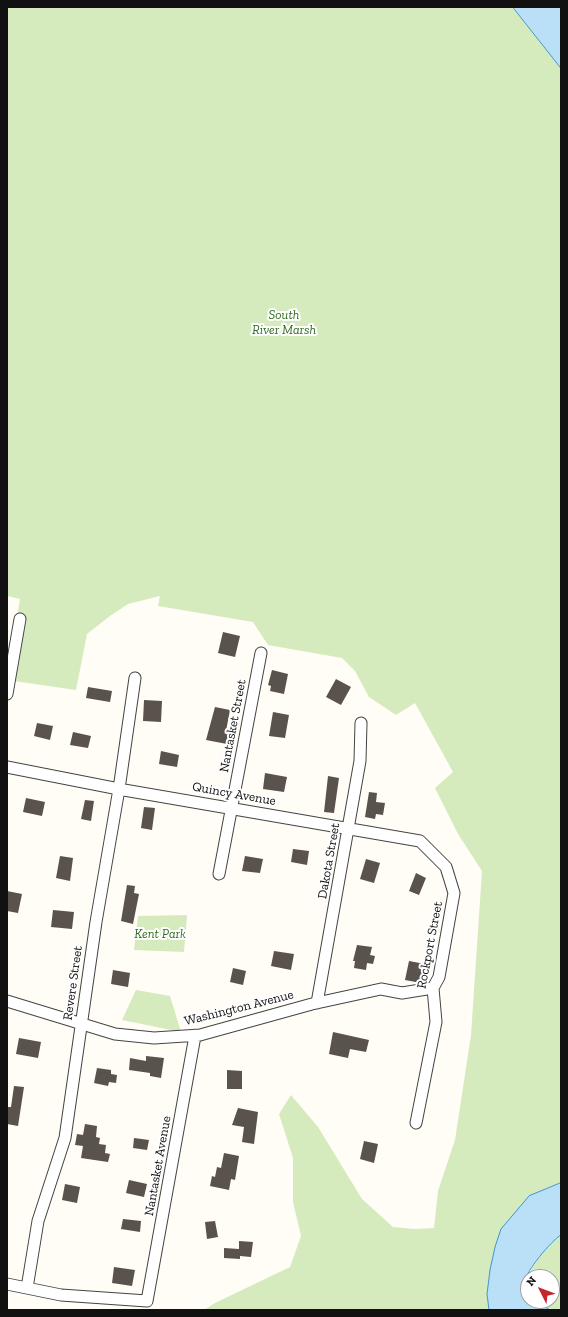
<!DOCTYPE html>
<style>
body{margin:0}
#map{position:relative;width:568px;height:1317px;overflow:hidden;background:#fffdf5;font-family:"Zilla Slab",serif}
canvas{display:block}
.frame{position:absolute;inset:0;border:8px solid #111;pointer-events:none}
.north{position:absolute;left:520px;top:1269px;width:40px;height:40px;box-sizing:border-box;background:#fff;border:1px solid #a0a0a0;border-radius:50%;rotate:312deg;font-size:11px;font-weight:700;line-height:16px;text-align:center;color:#111}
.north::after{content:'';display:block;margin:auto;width:14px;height:18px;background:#c4262e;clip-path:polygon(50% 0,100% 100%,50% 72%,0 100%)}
</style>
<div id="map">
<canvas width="568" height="1317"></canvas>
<div class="frame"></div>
<div class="north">N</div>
</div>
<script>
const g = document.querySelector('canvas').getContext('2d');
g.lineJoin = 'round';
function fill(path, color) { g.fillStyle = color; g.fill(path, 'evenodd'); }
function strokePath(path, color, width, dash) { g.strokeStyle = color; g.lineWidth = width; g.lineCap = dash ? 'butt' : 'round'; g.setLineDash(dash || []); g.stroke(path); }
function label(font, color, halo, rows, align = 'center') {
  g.font = font + ' "Zilla Slab",serif'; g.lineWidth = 4; g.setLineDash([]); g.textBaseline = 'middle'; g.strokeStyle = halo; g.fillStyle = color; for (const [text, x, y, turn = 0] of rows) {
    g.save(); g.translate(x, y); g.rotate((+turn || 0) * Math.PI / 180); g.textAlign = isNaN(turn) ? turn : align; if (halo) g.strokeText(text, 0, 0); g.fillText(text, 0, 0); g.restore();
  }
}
const green = new Path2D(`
 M7 7H513L561 68V1183L545 1189 495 1247 487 1294 489 1310H204L215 1303 290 1267 301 1236 293 1202V1158L279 1114 291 1095 318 1127 362 1199 393 1227 414 1229 434 1228 438 1191 455 1140 471 1035 482 871 458 834 435 788 453 772 415 703 396 715 369 697 355 671 342 658 268 645 253 622 158 606 160 596 128 604 110 616 87 634 76 690 7 680 20 599 7 596Z
 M187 915 184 952 134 950 138 916Z
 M136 990 170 996 181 1032 122 1020Z
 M561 1235V1310H550L536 1301H552V1277H528V1294L524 1283C532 1267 546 1245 561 1235Z`);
const water = new Path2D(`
 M513 7H561V68Z
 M561 1183V1235C551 1241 526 1271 524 1283 524 1289 528 1295 528 1301H536L550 1310H489L487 1294 490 1270 495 1247 501 1229 529 1196Z`);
const building = new Path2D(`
 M223 632 240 636 235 657 218 653Z
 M272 670 288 674 284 694 270 691 271 686 268 685Z
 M336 679 351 687 341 705 326 697Z
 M88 687 112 691 110 702 86 698Z
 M144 700 162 701 161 722 143 721Z
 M215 707 230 710 226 731 229 732 227 744 206 740Z
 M273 712 289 715 285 738 269 736Z
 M37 723 53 726 50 740 34 736Z
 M73 732 91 736 88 748 70 745Z
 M161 751 179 755 177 767 159 764Z
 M265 773 287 777 284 792 263 789Z
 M328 776 339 778 334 813 324 812Z
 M369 792 377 793 376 802 385 803 383 815 376 814 375 819 365 817Z
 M26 798 45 802 42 816 23 812Z
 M85 800 94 801 91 821 81 819Z
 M144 807 155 808 152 830 141 828Z
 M293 849 309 851 307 865 291 862Z
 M60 856 73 858 70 881 56 878Z
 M245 856 263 859 260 873 242 871Z
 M366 859 380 863 374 883 360 879Z
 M416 873 426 878 419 895 409 891Z
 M127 885 135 886 134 893 139 894 133 924 121 921Z
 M7 891 22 894 18 913 7 911Z
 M53 910 74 912 72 929 51 927Z
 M357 945 372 947 370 955 375 956 373 964 367 963 366 970 354 968 355 961H353Z
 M274 951 294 954 291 970 271 966Z
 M409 961 425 964 421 983 405 980Z
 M233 968 246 971 243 985 230 982Z
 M113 970 130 973 128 987 111 984Z
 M333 1032 369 1040 366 1052 350 1049 348 1058 329 1054Z
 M19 1038 41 1042 38 1058 16 1054Z
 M146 1056 164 1058 161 1078 150 1076V1073L129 1070 130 1058 146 1061Z
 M97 1068 111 1070V1074L117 1075 116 1083 109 1082 108 1086 94 1083Z
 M227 1070 242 1071V1089H227Z
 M14 1086 24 1087 18 1126 7 1124V1107H11Z
 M238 1108 258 1112 254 1144 242 1142 244 1127 232 1125Z
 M85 1124 97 1126 96 1137 100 1138 99 1144 106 1145 105 1153 110 1154 108 1162 81 1158 83 1146 75 1145 77 1134 83 1135Z
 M134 1138 149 1140 147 1150 133 1148Z
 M364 1141 378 1144 374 1163 360 1159Z
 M224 1153 239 1156 235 1180 231 1179 229 1190 210 1186 212 1176 215 1177 217 1167 221 1168Z
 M129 1180 147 1184 144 1197 126 1193Z
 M65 1184 80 1187 77 1203 62 1200Z
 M123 1219 141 1221 140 1232 121 1229Z
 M215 1221 218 1237 207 1239 205 1222Z
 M239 1241 253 1242 251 1257 240 1256V1259L224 1258V1248L239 1249Z
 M114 1267 135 1270 132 1286 112 1283Z`);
const minor = new Path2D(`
 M7 694 20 619
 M7 767 124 790 420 841 446 867 454 893 439 977 433 988 436 1022 416 1123
 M219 874 261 653
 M7 1001 115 1034 154 1038 200 1035 312 1004 381 989 402 993 433 988
 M317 1003 360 761 361 723
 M7 1284 61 1295 147 1301 195 1036
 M27 1288 38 1221 65 1138 96 922 119 789 135 678`);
const parkNames = [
 ["South",284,315],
 ["River Marsh",284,330],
 ["Kent Park",160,934]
];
const streetNames = [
 ["Nantasket Street",233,726,-79],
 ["Quincy Avenue",234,794,10],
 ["Dakota Street",329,861,-80],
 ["Rockport Street",430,945,-79],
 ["Revere Street",73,983,-82],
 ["Washington Avenue",239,1008,-14],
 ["Nantasket Avenue",158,1166,-80]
];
fill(green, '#d5ebbd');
fill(water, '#b9e0f7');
strokePath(water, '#3f96cf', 1);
fill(building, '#5a524d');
strokePath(minor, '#444', 13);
strokePath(minor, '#fff', 11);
label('italic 13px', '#2f6b1f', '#fff', parkNames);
label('13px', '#111', '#fff', streetNames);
</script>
